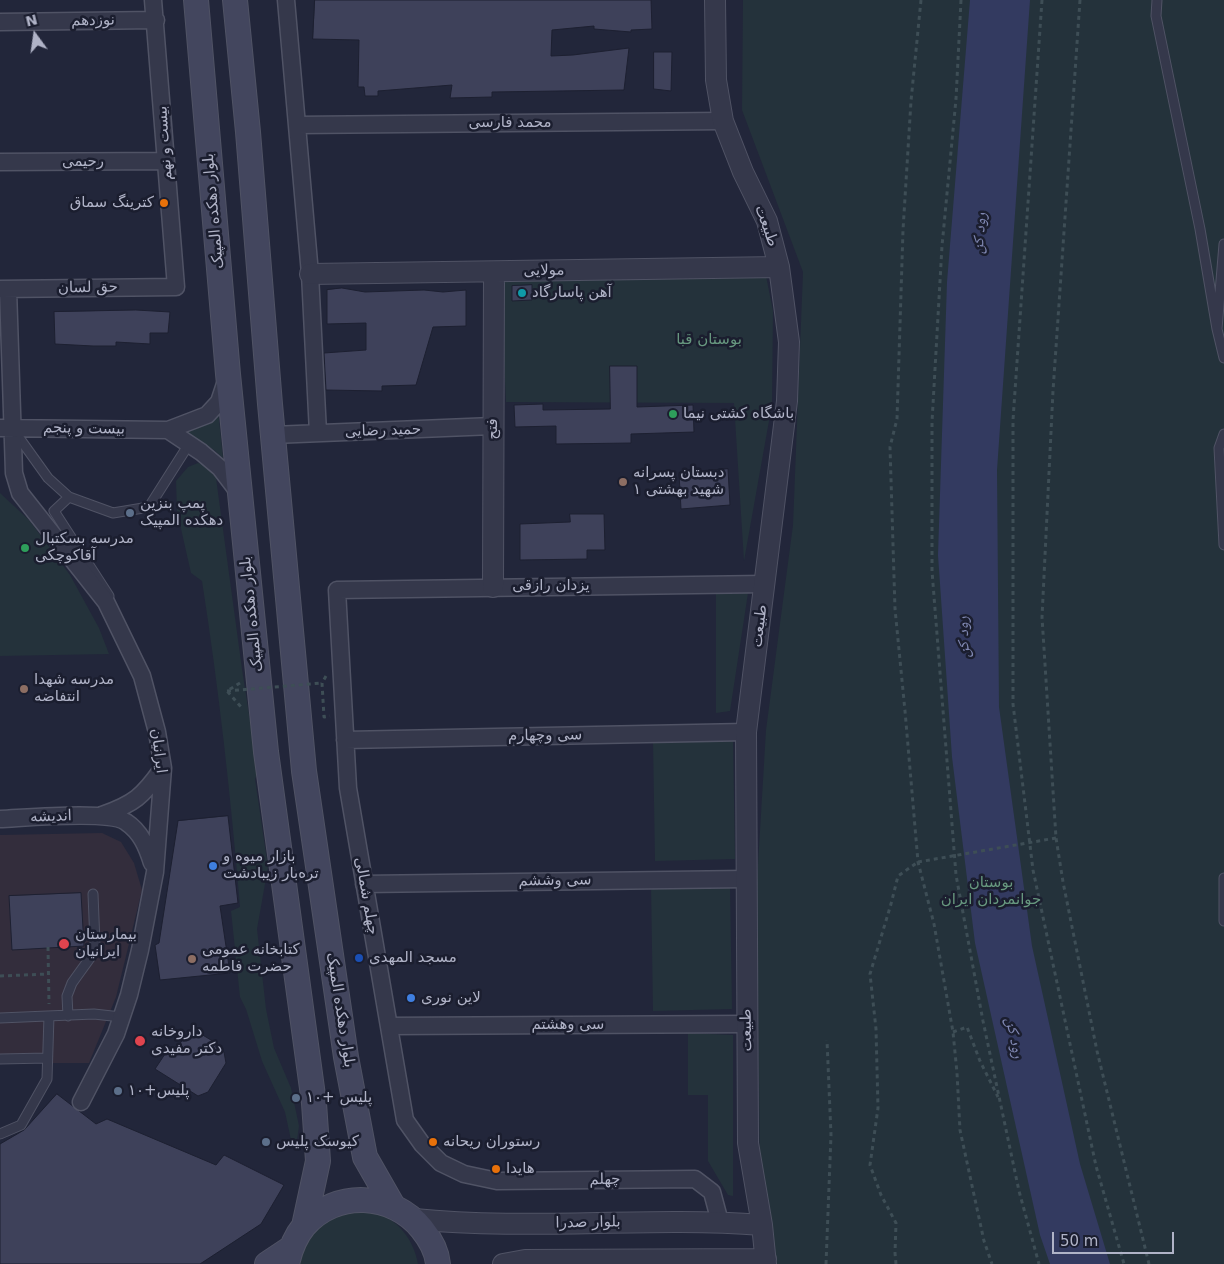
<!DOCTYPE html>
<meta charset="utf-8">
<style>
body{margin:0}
#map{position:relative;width:1224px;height:1264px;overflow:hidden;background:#22263a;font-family:"DejaVu Sans",sans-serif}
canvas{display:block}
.north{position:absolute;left:10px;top:10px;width:50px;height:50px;-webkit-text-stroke:4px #1b1e2f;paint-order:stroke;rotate:346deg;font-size:14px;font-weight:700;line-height:20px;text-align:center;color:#b0b3c7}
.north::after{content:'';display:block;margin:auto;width:18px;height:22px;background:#b0b3c7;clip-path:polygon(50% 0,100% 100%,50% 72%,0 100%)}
.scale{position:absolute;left:1052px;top:1232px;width:122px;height:22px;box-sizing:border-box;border:2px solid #b0b3c7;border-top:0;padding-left:6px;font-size:15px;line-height:18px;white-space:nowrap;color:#b0b3c7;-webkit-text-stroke:4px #1b1e2f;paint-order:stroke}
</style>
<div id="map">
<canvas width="1224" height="1264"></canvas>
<div class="north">N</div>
<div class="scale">50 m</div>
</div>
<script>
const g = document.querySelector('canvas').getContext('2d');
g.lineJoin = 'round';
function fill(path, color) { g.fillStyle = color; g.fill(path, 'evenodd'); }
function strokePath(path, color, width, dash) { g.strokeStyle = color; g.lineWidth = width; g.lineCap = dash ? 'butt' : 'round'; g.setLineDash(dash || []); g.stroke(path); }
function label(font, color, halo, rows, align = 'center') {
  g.font = font + ' "DejaVu Sans","Noto Naskh Arabic",sans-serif'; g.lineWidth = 5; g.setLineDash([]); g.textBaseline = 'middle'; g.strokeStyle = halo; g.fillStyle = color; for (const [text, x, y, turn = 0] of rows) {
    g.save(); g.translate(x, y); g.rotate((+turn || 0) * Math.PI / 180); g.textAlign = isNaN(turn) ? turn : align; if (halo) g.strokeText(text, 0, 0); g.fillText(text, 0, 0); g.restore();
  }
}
const medical = new Path2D(`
 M102 833 121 842 134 863 142 890 116 997 89 1063H0V835Z`);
const green = new Path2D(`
 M743 0H1224V1264H767L760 1184 757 881 766 730 793 525 803 272 742 110Z
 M766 276 773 311 772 404 744 561 734 403 506 402 500 280Z
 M218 410 223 458 214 450 182 433 194 429Z
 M198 463 209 466 216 478 242 669 258 772 255 779 268 867 257 929 266 1009 274 1048 291 1088 299 1126 296 1148 291 1140 285 1112 262 1061 246 1009 240 997 231 911 240 907C231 798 219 690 202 581L191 573 177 511 176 481 188 467Z
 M0 493 29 520 70 575 99 628 109 654 0 656Z
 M748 593 730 711 716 713V594Z
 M733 740 735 859 655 861 653 741Z
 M730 885 732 1009 653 1011 651 886Z
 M688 1033 733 1035V1196L728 1195 708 1161V1095H688Z
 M352 1211C358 1211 365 1211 372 1212 397 1217 414 1240 418 1264H297C307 1230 318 1220 352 1211Z`);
const water = new Path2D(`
 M970 0H1030L997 470 999 707 1032 946 1080 1164 1110 1264H1050L1040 1235 975 943 952 757 938 555 947 282Z`);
const building = new Path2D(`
 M315 0H651L652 29 631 30V32L594 29V26L552 30 551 56 573 55 629 48 624 90 492 92V97L450 98 452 85 378 91V96H365L364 87H358L359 40 313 39Z
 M654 52H672L671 91 654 89Z
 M532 285V300L512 301V286Z
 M342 288 365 292 424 290 443 292 466 290V326L433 327 416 385 382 386V391L326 390 324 353 366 350V323L327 324V290Z
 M136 310 170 312 168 333H150V344L116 342V346H93L55 344 54 312Z
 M610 366H637V407L693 405 694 432 631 434V443L556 444V426L515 427 514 405 543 404V410L610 409Z
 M728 469 730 505 681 509 679 473Z
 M570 514H604L605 550H587V559L520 560V524L570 522Z
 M228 816 238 903 220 906 230 973 160 980 155 945 159 943 178 821Z
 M81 893 84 946 12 950 9 896Z
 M201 1034 221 1046 220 1050 224 1052 226 1063 208 1092 198 1096 155 1069 169 1048 175 1051 185 1036Z
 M57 1094 96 1124 107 1119 216 1165 224 1155 284 1185 261 1224 200 1264H0V1144L24 1130Z`);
const path = new Path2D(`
 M921 0 911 101 903 230 897 419 890 447 895 609 905 711 918 862 934 924 953 1032 957 1073 960 1130 984 1241 992 1264
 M961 0 956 99 942 246 932 422V571L956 875 983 1021 1019 1191 1039 1264
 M1042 0 1013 420V704L1033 870 1096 1166 1124 1264
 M1080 0 1053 391 1042 617 1056 838 1063 882 1097 1051 1149 1264
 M326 676 322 683 324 717 330 716
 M240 683 227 691 241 707
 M48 947 49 1004
 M0 976 48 974
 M953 1032 967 1027 980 1061 998 1097
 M826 1264 831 1135 827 1040
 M896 1264 895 1253 896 1223 881 1195 870 1165 878 1108 876 1029 870 974 891 904 898 876 918 862`);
const service = new Path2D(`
 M1157 0 1156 16 1200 229 1217 329
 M1224 244 1217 329 1224 358
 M15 432 48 478 69 497
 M1224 434 1219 448 1224 545
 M109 596 54 511 69 497 113 513 149 507 189 444
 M1224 878V921
 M68 1016 67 996 72 983 90 958 95 943 93 894
 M0 1018 94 1014 121 1017
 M0 1059 47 1058
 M0 1134 21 1125 47 1079 49 1016`);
const minor = new Path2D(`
 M286 0 310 274 318 433
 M0 22 156 20
 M297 125 723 121
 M0 162 166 161
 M0 289 176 287 153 0
 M8 289 14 473 20 493 106 602 142 676 157 732 163 768 155 872 140 950 129 995 116 1034 81 1102
 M0 428 168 430 207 415 219 402 226 381
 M168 430 201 452 220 468 239 493
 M273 435 493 426
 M345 740 746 732
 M102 815C134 804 143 796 162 769
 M0 819C25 818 109 810 126 822 141 832 147 847 152 863
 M364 884 746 879
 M389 1026 747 1024
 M720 1222 712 1192 695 1179 497 1181 464 1174 441 1163 422 1144 405 1120 348 788 337 590 765 584`);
const tertiary = new Path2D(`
 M715 0 716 80 723 121 743 172 767 221 779 267 789 342 787 401 746 732 748 1143 762 1225 766 1264
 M310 274 779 267
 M493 587 494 272
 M414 1219C530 1231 646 1216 762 1225
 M503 1264 525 1260 766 1259`);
const secondary = new Path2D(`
 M196 0 228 374 266 752 314 1103 318 1161 304 1226
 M235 0 248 132 270 404 304 771 346 1057 365 1157 393 1206
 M267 1264 291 1248
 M287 1264C290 1250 295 1237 304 1226 336 1189 393 1193 422 1229 430 1239 437 1252 438 1264`);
const pathBridge = new Path2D(`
 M227 691 322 683
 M918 862 1056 838`);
const markers = [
 [164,203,5,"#e8710a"],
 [522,293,5,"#0f9aa8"],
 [673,414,5,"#2e9e5b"],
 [623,482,5,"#8d6e63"],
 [130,513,5,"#5c6f8a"],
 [25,548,5,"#2e9e5b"],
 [24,689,5,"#8d6e63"],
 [213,866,5,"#3f7fe0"],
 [64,944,6,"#e0444e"],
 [359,958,5,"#1a4fb4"],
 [192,959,5,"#8d6e63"],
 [411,998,5,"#3f7fe0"],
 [140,1041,6,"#e0444e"],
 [118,1091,5,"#5c6f8a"],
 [296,1098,5,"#5c6f8a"],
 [266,1142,5,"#5c6f8a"],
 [433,1142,5,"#e8710a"],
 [496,1169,5,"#e8710a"]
];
const streetNames = [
 ["نوزدهم",93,21,-1],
 ["محمد فارسی",510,123],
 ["بیست و نهم",165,143,-94],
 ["رحیمی",83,162],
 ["بلوار دهکده المپیک",214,211,-95],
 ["طبیعت",766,226,70],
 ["مولایی",544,271,-1],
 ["حق لسان",88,288,-1],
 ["بیست و پنجم",84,429,1],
 ["فتح",493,429,-90],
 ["حمید رضایی",383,431,-2],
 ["یزدان رازقی",551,586],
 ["بلوار دهکده المپیک",252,614,-96],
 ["طبیعت",760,626,-83],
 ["سی وچهارم",545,736,-1],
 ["ایرانیان",158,751,83],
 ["اندیشه",51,817,-2],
 ["سی وششم",555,881,-1],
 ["چهلم شمالی",366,896,80],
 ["بلوار دهکده المپیک",340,1010,81],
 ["سی وهشتم",568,1025],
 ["طبیعت",747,1030,-91],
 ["چهلم",605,1180,-1],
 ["بلوار صدرا",588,1223,-1]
];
const poiNames = [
 ["کترینگ سماق",154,203,"right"],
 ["آهن پاسارگاد",532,293],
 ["باشگاه کشتی نیما",683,414],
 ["دبستان پسرانه",633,473],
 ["شهید بهشتی ۱",633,490],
 ["پمپ بنزین",140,504],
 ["دهکده المپیک",140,521],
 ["مدرسه بسکتبال",35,539],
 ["آقاکوچکی",35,556],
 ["مدرسه شهدا",34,680],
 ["انتفاضه",34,697],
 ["بازار میوه و",223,857],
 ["تره‌بار زیبادشت",223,874],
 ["بیمارستان",75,935],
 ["ایرانیان",75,952],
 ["کتابخانه عمومی",202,950],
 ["حضرت فاطمه",202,967],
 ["مسجد المهدی",369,958],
 ["لاین نوری",421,998],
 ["داروخانه",151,1032],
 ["دکتر مفیدی",151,1049],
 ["پلیس+۱۰",128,1091],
 ["پلیس +۱۰",306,1098],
 ["کیوسک پلیس",276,1142],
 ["رستوران ریحانه",443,1142],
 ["هایدا",506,1169]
];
const parkNames = [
 ["بوستان قبا",709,340],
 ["بوستان",991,883],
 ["جوانمردان ایران",991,900]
];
const waterNames = [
 ["رود کن",980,233,-85],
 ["رود کن",964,637,-92],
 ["رود کن",1014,1038,79]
];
fill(medical, '#332d3c');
fill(green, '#24323b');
fill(water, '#333a60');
fill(building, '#3e415a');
strokePath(building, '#1d2031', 1);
strokePath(service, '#505365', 11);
strokePath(minor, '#505365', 19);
strokePath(tertiary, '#505365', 22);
strokePath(secondary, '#505365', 26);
strokePath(path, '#3e4e56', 3, [4, 4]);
strokePath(service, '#35384b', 9);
strokePath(minor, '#35384b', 16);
strokePath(tertiary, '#35384b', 20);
strokePath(secondary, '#43465e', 24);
strokePath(pathBridge, '#3e4e56', 3, [4, 4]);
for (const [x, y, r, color] of markers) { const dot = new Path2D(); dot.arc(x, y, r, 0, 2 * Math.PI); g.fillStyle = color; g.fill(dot); strokePath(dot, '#1b1e2f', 2); }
label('15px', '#b0b3c7', '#1b1e2f', streetNames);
label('15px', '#b0b3c7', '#1b1e2f', poiNames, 'left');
label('15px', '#67987f', '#1b1e2f', parkNames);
label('italic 16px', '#8088b3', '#1b1e2f', waterNames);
</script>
